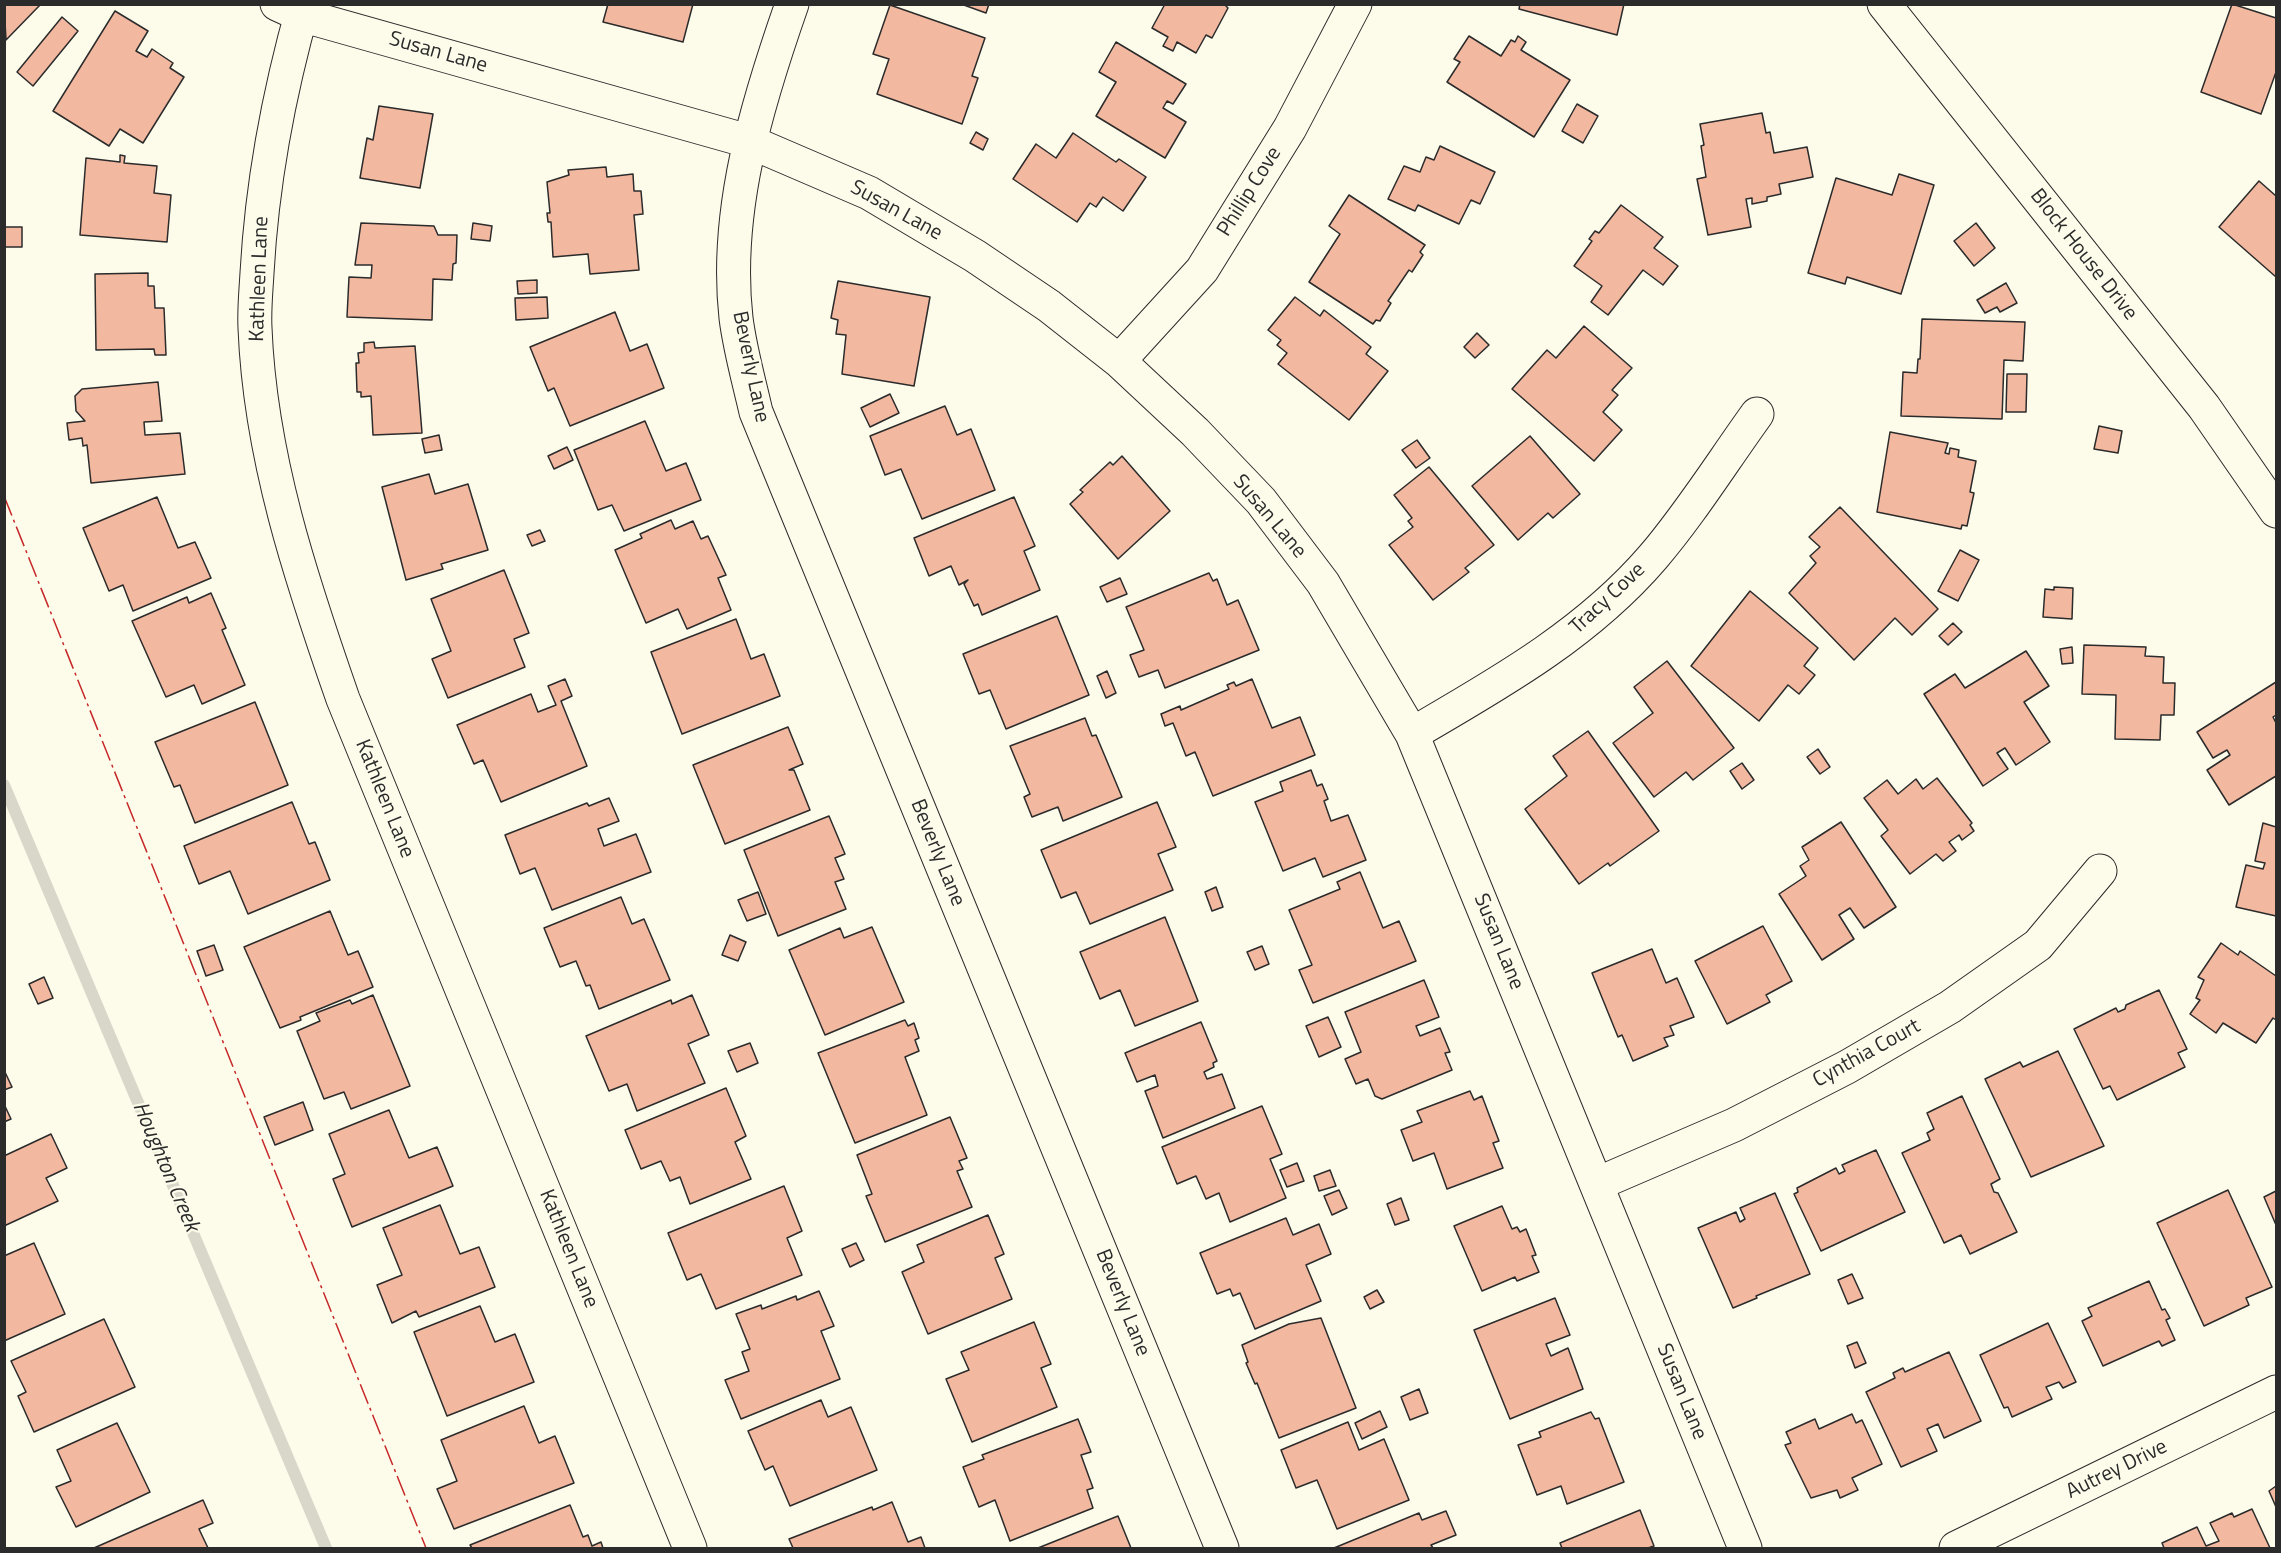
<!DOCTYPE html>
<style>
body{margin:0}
#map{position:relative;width:2281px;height:1553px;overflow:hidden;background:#fdfbea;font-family:"Titillium Web",sans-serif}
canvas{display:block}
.frame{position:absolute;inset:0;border:6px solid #2b2b2b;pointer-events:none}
</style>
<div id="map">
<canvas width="2281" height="1553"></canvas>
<div class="frame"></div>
</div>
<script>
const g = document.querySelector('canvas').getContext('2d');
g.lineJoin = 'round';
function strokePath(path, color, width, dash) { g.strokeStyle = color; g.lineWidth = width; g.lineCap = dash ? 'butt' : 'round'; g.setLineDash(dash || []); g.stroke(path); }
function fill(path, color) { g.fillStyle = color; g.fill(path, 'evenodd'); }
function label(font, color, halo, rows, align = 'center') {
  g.font = font + ' "Titillium Web",sans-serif'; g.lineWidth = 4.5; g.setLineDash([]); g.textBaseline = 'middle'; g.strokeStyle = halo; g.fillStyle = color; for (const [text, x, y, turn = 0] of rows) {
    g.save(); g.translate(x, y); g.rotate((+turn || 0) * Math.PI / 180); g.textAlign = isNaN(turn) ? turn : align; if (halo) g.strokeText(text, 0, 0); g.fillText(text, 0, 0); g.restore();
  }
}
const stream = new Path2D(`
 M4 785 326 1548`);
const building = new Path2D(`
 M4 4H41L6 40Z
 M608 4H693L683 42 603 22Z
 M961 4H989L986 13Z
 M1165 4H1224L1228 8 1212 38 1206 35 1196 53 1177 42 1173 51 1163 46 1168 37 1152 28Z
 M1520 4H1624L1617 35 1519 9Z
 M2232 4 2276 18V72L2261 114 2201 92Z
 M890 5 985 38 972 76 978 78 962 124 877 94 889 59 873 54Z
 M115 11 148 31 136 51 147 57 152 49 173 63 170 68 184 77 143 143 120 129 109 146 53 111Z
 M62 17 78 31 33 86 17 72Z
 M1469 36 1501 56 1511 40 1515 42 1518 36 1526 42 1521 50 1570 80 1534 137 1447 82 1460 62 1454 59Z
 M1116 42 1186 84 1173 104 1167 101 1163 108 1186 122 1165 158 1096 116 1116 82 1099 72Z
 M1577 104 1598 116 1583 143 1562 131Z
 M379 106 433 114 420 188 360 178 367 138 373 140Z
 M1762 113 1766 133 1770 132 1774 153 1807 147 1813 177 1779 184 1781 194 1767 197V201L1752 204V198L1746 199 1751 227 1708 235 1697 179 1706 177 1701 146 1704 145 1700 124Z
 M976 132 988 139 983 150 970 143Z
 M1073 133 1116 162 1119 159 1146 177 1123 211 1103 197 1096 207 1090 203 1077 222 1013 179 1036 144 1056 158Z
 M1440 146 1495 172 1480 204 1471 200 1459 224 1418 205 1415 211 1388 199 1404 166 1420 172 1426 157 1434 160Z
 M120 155 125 156 124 163 157 166 154 193 171 195 167 242 80 235 86 158 120 162Z
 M606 167 607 177 633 174 634 191H641L643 214 634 215 639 270 590 274 588 254 553 257 551 222H548L547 213H550L547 182 569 175 568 170Z
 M1899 174 1934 185 1901 294 1847 277 1845 284 1808 273 1836 178 1892 195Z
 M2259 181 2276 196V277L2219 227Z
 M1349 195 1425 245 1420 252 1423 255 1412 272 1409 270 1388 301 1391 303 1380 321 1376 320 1373 324 1309 282 1340 234 1329 226Z
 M1621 205 1663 237 1654 248 1678 266 1663 285 1643 270 1608 315 1591 302 1602 286 1574 266 1592 241 1589 239 1595 231 1599 233Z
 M361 223 434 226 438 235H457L456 263 453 264 452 280 433 279 432 320 347 317 349 277 371 278 372 265H355Z
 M473 223 492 226 490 241 471 239Z
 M1976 223 1995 248 1974 266 1954 241Z
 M4 227H22V247H4Z
 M148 273V286H154L155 308H164L166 355H155L154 349 96 350 95 274Z
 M537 280V293L518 294 517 281Z
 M838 281 930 297 914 386 842 374 846 335 836 334 838 320 831 318Z
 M2006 283 2017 303 2000 312 1997 307 1985 313 1977 300Z
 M547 297 548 318 516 320 515 298Z
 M1295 297 1320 316 1324 310 1371 347 1366 354 1388 371 1349 420 1278 364 1287 353 1277 345 1281 340 1268 330Z
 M615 312 630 351 647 344 664 388 570 426 554 388 548 391 530 347Z
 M1922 319 2025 322 2023 361 2004 360 2002 419 1901 416 1903 372 1917 373 1918 359H1920Z
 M1584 326 1632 368 1612 390 1618 395 1603 412 1622 430 1594 461 1512 389 1547 350 1556 358Z
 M1477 333 1489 345 1475 358 1464 347Z
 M374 342 375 348 415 346 422 433 373 435 371 396 361 397V392H357L356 363H359L358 353 364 352V343Z
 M2007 374H2027L2026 412H2006Z
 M158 382 162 421 144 422 145 435 180 433 185 474 91 483 87 445 83 446 82 438 69 440 67 423 85 421 76 411 75 396 82 389Z
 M890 394 899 413 870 427 861 408Z
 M945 406 957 435 971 429 995 490 922 519 901 469 885 475 870 436Z
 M645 421 666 471 686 463 701 500 624 531 612 505 598 510 574 450Z
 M2099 426 2122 431 2118 453 2094 449Z
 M1890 432 1948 443 1945 453 1949 454 1950 448 1959 450 1958 457 1976 461 1970 492 1974 493 1967 526 1962 525 1961 529 1877 512Z
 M439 435 442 450 425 453 422 439Z
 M1530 436 1580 494 1553 518 1548 513 1518 540 1472 486Z
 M1417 440 1430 458 1416 468 1402 450Z
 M567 447 573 460 554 469 548 456Z
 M1122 456 1170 511 1118 559 1070 504 1083 492 1080 490 1110 462 1113 465Z
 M1429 467 1494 545 1465 568 1469 572 1433 600 1389 545 1413 527 1408 521 1412 518 1394 495Z
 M429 474 435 494 468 484 488 550 441 564 443 569 406 580 382 487Z
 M157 497 178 548 195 542 211 578 133 611 123 585 109 591 83 528Z
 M1014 497 1035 546 1024 551 1040 590 982 615 978 604 974 606 964 584 968 580 959 585 951 566 929 576 914 538Z
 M1840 507 1938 609 1912 635 1895 618 1854 660 1789 593 1816 563 1810 556 1820 547 1809 537Z
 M671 520 675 529 693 521 701 539 708 536 726 575 718 578 731 610 687 629 678 609 646 623 615 550 642 538 640 534Z
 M540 530 545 541 532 546 527 535Z
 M1960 550 1979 560 1958 601 1938 591Z
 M504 570 529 633 514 639 525 667 448 698 432 659 451 651 431 599Z
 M1209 573 1213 581 1217 579 1227 605 1238 600 1259 650 1165 688 1158 670 1139 677 1130 655 1144 650 1126 607Z
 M1120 578 1127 594 1107 602 1100 587Z
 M2054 587 2073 588 2072 619 2043 617 2045 589 2054 590Z
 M1750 591 1818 648 1804 666 1815 675 1799 694 1788 685 1759 721 1691 666Z
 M211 593 226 628 222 630 245 685 202 704 194 685 166 697 132 621 187 597 189 603Z
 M1057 616 1089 695 1006 729 990 690 979 694 963 654Z
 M736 619 751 659 764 654 780 696 682 734 651 652Z
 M1953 623 1962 632 1948 645 1939 636Z
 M2084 645 2146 647 2145 656 2164 657 2163 683H2175L2174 715H2161L2160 740 2115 739 2116 695 2082 694Z
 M2072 647 2073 663 2062 664 2060 649Z
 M2026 651 2049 686 2024 702 2050 742 2016 765 2005 748 1997 753 2008 769 1983 786 1924 694 1955 674 1965 688Z
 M1667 661 1734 748 1693 780 1686 772 1654 797 1613 743 1653 713 1634 687Z
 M1107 671 1116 693 1106 698 1097 676Z
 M565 679 572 696 561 701 587 766 501 802 483 760 474 764 457 725 531 694 538 712 556 705 548 686Z
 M1252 679 1272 728 1300 717 1315 755 1213 796 1195 752 1186 756 1173 723 1165 726 1161 714 1180 706 1181 710 1229 689 1227 685 1234 682 1236 686Z
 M2276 682V715L2273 717 2276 723V776L2229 805 2207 770 2230 755 2227 750 2213 758 2197 732Z
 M255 702 288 785 195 823 180 785 174 787 155 742Z
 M1085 718 1092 736 1096 735 1122 797 1063 821 1058 807 1032 817 1024 797 1030 794 1010 746Z
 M788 727 803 764 789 770H794L810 810 725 844 693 765Z
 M1588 731 1659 831 1610 866 1608 863 1579 884 1525 809 1567 776 1553 756Z
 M1818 749 1830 767 1820 774 1807 757Z
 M1742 763 1754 780 1742 789 1730 771Z
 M1311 770 1317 786 1322 784 1328 799 1324 801 1331 821 1348 815 1366 860 1323 877 1315 858 1283 871 1255 802 1283 791 1280 782Z
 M1937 778 1972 823 1970 825 1974 831 1962 840 1959 835 1949 842 1956 851 1943 861 1936 854 1910 874 1881 836 1888 830 1864 798 1887 780 1898 794 1916 779 1923 789Z
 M609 798 619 821 598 829 604 846 636 834 651 872 552 910 535 868 520 874 505 835 587 803 589 806Z
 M292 802 309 844 315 842 330 880 248 914 230 871 199 884 184 846Z
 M1157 802 1176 847 1158 854 1173 890 1090 924 1076 892 1061 898 1041 850Z
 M829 816 845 854 835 858 844 879 835 882 846 909 778 936 744 850Z
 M1841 822 1896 907 1864 928 1850 908 1839 915 1854 939 1822 960 1779 894 1806 876 1800 866 1809 860 1802 847Z
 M2263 823 2276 827V916L2236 907 2246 865 2263 869 2265 863 2255 861Z
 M1360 872 1383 928 1399 921 1416 961 1313 1003 1299 970 1312 965 1289 910 1340 889 1337 882Z
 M1216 887 1223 907 1212 911 1205 892Z
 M758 892 766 914 747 921 738 900Z
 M621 897 632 924 644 919 670 980 599 1009 590 985 586 986 576 961 560 967 544 928Z
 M330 911 348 955 358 951 373 987 300 1017 301 1020 280 1028 244 947Z
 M1165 917 1198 1001 1135 1026 1120 990 1100 999 1080 952Z
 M1763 926 1792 981 1766 995 1770 1002 1727 1024 1695 961Z
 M872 927 904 1002 825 1035 789 950 840 928 844 938Z
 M730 935 746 942 738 961 722 955Z
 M2221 943 2238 955 2240 951 2276 976V1020L2273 1018 2256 1043 2223 1023 2216 1033 2190 1014 2200 1000 2196 998 2204 980 2198 977Z
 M214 945 223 970 206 976 197 951Z
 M1262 946 1269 964 1255 970 1247 952Z
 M1652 949 1666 983 1677 978 1694 1017 1670 1026 1674 1035 1664 1038 1668 1046 1633 1061 1622 1035 1618 1037 1592 973Z
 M44 977 53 998 38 1004 29 984Z
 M1424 980 1439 1017 1416 1026 1420 1036 1440 1028 1450 1052 1445 1053 1452 1070 1382 1099 1375 1096 1368 1079 1356 1084 1345 1059 1361 1052 1345 1012Z
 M2159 990 2187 1049 2178 1053 2185 1067 2117 1100 2110 1086 2103 1089 2074 1029 2116 1008 2118 1012 2125 1009 2126 1005Z
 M373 995 410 1086 351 1109 344 1092 324 1099 297 1031 320 1021 316 1013 350 1000 352 1004Z
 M692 995 709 1035 688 1044 705 1083 637 1111 627 1084 609 1091 586 1036 671 1000 672 1004Z
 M1328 1017 1341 1047 1319 1057 1306 1026Z
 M905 1020 908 1026 914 1023 919 1038 915 1040 919 1051 905 1057 927 1115 855 1143 818 1053Z
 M1201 1022 1217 1061 1213 1063 1214 1067 1204 1072 1207 1079 1222 1074 1235 1108 1163 1138 1145 1091 1158 1086 1155 1075 1137 1082 1125 1053Z
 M750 1043 758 1063 737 1072 728 1051Z
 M2058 1051 2104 1146 2031 1177 1985 1079 2020 1062 2023 1067Z
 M4 1070 12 1087 4 1090Z
 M726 1088 746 1136 735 1142 751 1179 690 1204 680 1177 670 1181 661 1161 641 1169 625 1130Z
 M1470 1091 1474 1100 1482 1096 1499 1141 1493 1143 1503 1168 1447 1189 1434 1153 1413 1161 1401 1130 1422 1122 1417 1111Z
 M1962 1096 2000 1179 1991 1184 1994 1192 1998 1193 2017 1232 1970 1254 1961 1235 1944 1243 1902 1153 1930 1140 1927 1133 1934 1129 1927 1113Z
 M303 1102 313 1130 275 1145 264 1117Z
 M4 1104 11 1119 4 1122Z
 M1262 1106 1282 1154 1270 1159 1286 1198 1230 1222 1219 1193 1206 1199 1196 1176 1177 1184 1162 1147Z
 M389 1110 409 1158 437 1147 453 1186 352 1227 333 1179 345 1174 329 1134Z
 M950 1117 967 1158 959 1161 963 1169 957 1171 972 1207 885 1242 866 1196 872 1194 857 1155Z
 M51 1134 67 1168 46 1178 58 1201 4 1226V1156Z
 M1876 1150 1905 1212 1821 1251 1794 1194 1798 1192 1797 1188 1836 1168 1839 1174 1845 1171 1842 1165Z
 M1297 1163 1304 1181 1287 1187 1280 1170Z
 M1330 1170 1336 1186 1319 1191 1314 1176Z
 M784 1186 802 1231 787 1238 802 1275 716 1309 701 1274 687 1280 668 1233Z
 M1339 1190 1347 1208 1332 1215 1324 1196Z
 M2228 1190 2272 1287 2246 1298 2249 1305 2204 1326 2157 1223Z
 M2276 1191V1225L2264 1197Z
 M1775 1193 1810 1274 1756 1296 1757 1298 1733 1308 1698 1228 1736 1212 1740 1222 1745 1219 1740 1208Z
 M1401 1198 1409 1220 1395 1225 1387 1204Z
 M440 1205 460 1254 479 1247 495 1287 419 1317 416 1311 392 1323 377 1285 402 1275 383 1228Z
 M1502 1206 1512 1229 1517 1227 1520 1232 1526 1229 1536 1255 1532 1256 1539 1272 1517 1281 1515 1277 1482 1291 1454 1226Z
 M988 1215 1004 1254 995 1258 1012 1299 928 1334 902 1272 924 1262 917 1245Z
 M1286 1218 1293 1235 1319 1224 1331 1254 1306 1265 1321 1301 1255 1329 1240 1293 1233 1296 1230 1289 1217 1294 1200 1253Z
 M34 1243 65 1314 4 1341V1256Z
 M856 1243 864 1260 850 1267 842 1249Z
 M1852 1274 1863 1298 1848 1304 1838 1280Z
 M2149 1281 2162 1310 2165 1309 2170 1318 2166 1320 2175 1340 2162 1346 2159 1341 2103 1366 2082 1321 2092 1316 2088 1308Z
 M1377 1290 1384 1302 1370 1309 1364 1297Z
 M819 1291 834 1326 821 1331 840 1379 741 1419 725 1380 749 1371 742 1352 750 1349 736 1314 761 1305 762 1309 796 1296 797 1300Z
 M1555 1298 1570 1335 1546 1344 1551 1356 1568 1348 1583 1389 1510 1419 1474 1330Z
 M480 1306 495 1342 515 1334 534 1382 447 1416 414 1332Z
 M1321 1318 1356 1408 1279 1438 1257 1383 1255 1384 1246 1363 1248 1362 1242 1345 1289 1324Z
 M104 1319 135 1387 34 1432 18 1396 26 1392 11 1361Z
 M1034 1322 1051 1364 1041 1368 1057 1407 972 1442 946 1379 969 1370 961 1352Z
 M2048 1323 2076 1382 2063 1388 2059 1382 2046 1387 2052 1399 2012 1417 2008 1407 2004 1408 1980 1355Z
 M1857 1342 1866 1363 1855 1368 1847 1346Z
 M1949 1352 1981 1421 1944 1438 1938 1424 1927 1429 1937 1451 1901 1467 1866 1392 1895 1378 1893 1373 1903 1368 1905 1372Z
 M1419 1389 1428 1413 1410 1420 1401 1397Z
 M821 1400 828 1417 851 1407 877 1470 790 1506 773 1466 765 1470 748 1431Z
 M524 1406 539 1443 555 1436 574 1483 454 1529 437 1489 457 1481 441 1440Z
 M1380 1411 1387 1427 1362 1439 1355 1423Z
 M1591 1412 1595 1419 1599 1418 1624 1482 1567 1504 1561 1486 1537 1495 1518 1445 1541 1437 1539 1432Z
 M1852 1414 1856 1423 1862 1420 1882 1464 1852 1478 1858 1490 1840 1498 1837 1490 1811 1498 1785 1445 1791 1443 1786 1432 1815 1419 1819 1429Z
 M1078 1419 1091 1452 1081 1455 1093 1488 1087 1490 1093 1508 1010 1541 995 1500 979 1507 963 1467 984 1459 982 1455Z
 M1348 1422 1359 1450 1384 1439 1409 1500 1337 1529 1317 1480 1296 1488 1281 1450Z
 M117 1423 150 1492 76 1527 56 1487 71 1481 57 1450Z
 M2276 1486V1507L2269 1491Z
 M203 1500 213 1523 199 1529 208 1548H94Z
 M892 1502 908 1542 921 1537 925 1548H793L789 1539 872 1507 873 1510Z
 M570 1505 583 1537 588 1535 592 1546 601 1542 603 1548H472L470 1545Z
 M2252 1509 2270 1548H2164L2162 1543 2197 1527 2206 1546 2219 1541 2210 1523 2232 1513 2234 1517Z
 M1640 1510 1654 1546 1648 1548H1562L1560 1543Z
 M1446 1511 1456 1535 1431 1545 1433 1548H1334L1419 1513 1422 1520Z
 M1118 1516 1131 1548H1038Z`);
const street = new Path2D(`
 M277 4 301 15 748 141 869 193 975 256 1049 306 1119 361 1195 432 1261 501 1323 583 1412 734 1745 1548
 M304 4C279 92 262 183 257 273 256 291 254 310 255 328 260 456 301 579 343 699L690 1548
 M792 4C757 104 724 211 736 318 740 350 749 381 756 412L1222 1548
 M1119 361 1202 270 1290 128 1355 4
 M1412 734C1498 684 1587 634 1653 557 1690 514 1723 461 1757 414
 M1597 1184 1734 1125 1847 1067 1950 1007 2038 945 2100 871
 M1956 1548 2276 1392`);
const secondary = new Path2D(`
 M1884 4 2204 407 2276 511`);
const power = new Path2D(`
 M4 496 426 1548`);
const streetNames = [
 ["Susan Lane",438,53,16],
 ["Phillip Cove",1250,192,-58],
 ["Susan Lane",896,211,29],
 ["Block House Drive",2083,255,52],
 ["Kathleen Lane",260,279,-88],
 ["Beverly Lane",750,367,78],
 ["Susan Lane",1269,517,50],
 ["Tracy Cove",1608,599,-43],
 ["Kathleen Lane",384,799,68],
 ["Beverly Lane",937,853,68],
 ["Susan Lane",1498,942,68],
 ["Cynthia Court",1867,1054,-29],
 ["Kathleen Lane",568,1249,68],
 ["Beverly Lane",1122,1303,68],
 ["Susan Lane",1681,1392,68],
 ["Autrey Drive",2117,1470,-26]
];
const waterNames = [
 ["Houghton Creek",165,1167,67]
];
strokePath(stream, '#d8d7c9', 12);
fill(building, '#f2b8a0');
strokePath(building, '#2b2b2b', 1.5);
strokePath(street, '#2b2b2b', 35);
strokePath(secondary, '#2b2b2b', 35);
strokePath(street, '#fdfbea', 33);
strokePath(secondary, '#fdfbea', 33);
strokePath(power, '#c62828', 1.5, [21, 4.5, 3, 4.5]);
label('21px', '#2b2b2b', '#fdfbea', streetNames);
label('italic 22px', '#2b2b2b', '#fdfbea', waterNames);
</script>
